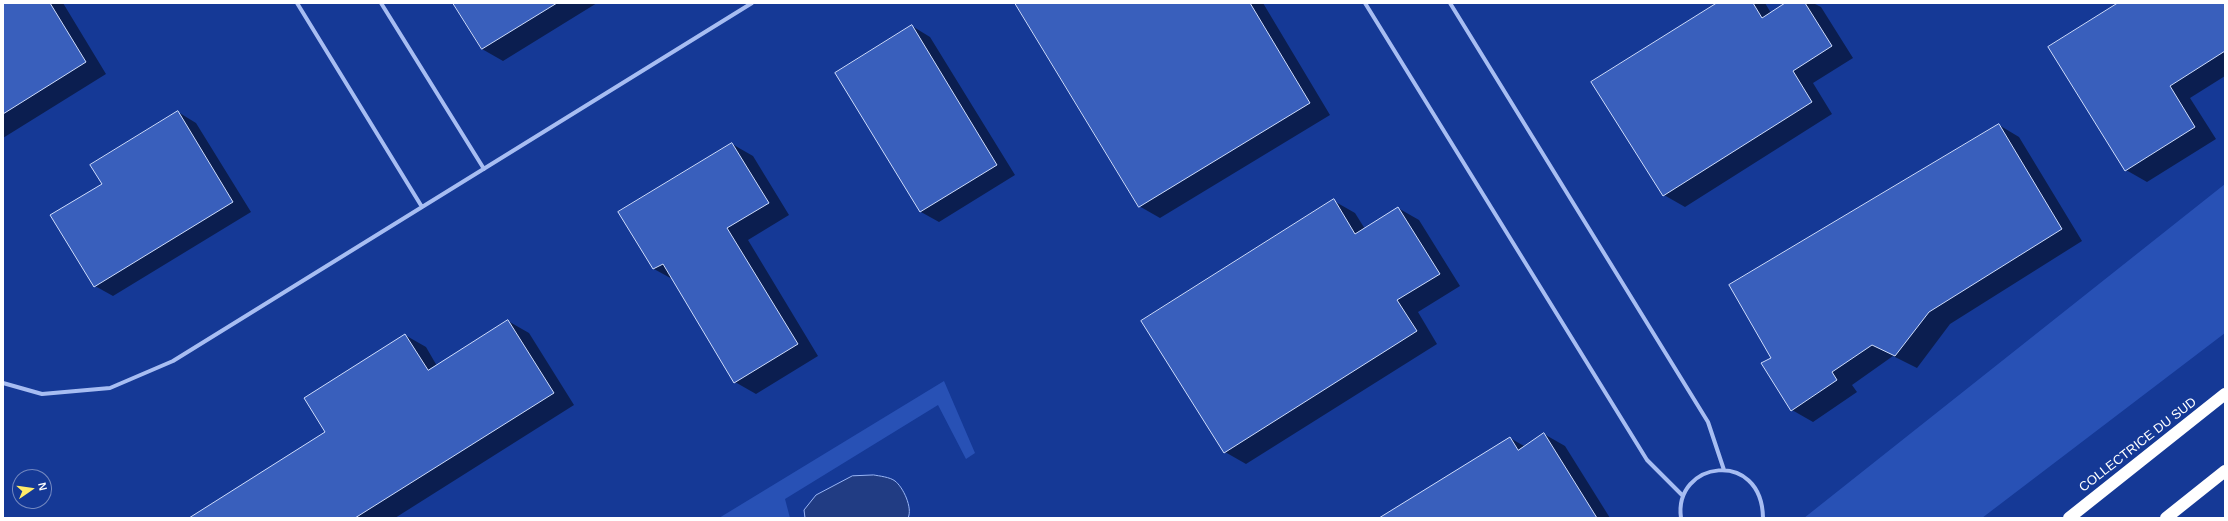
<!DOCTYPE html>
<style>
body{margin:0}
#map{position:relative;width:2228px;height:521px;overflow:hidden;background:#153996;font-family:Arial,sans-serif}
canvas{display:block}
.frame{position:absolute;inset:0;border:4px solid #fff;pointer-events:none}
.north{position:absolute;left:12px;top:469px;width:40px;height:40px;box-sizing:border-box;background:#153996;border:1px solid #7388c0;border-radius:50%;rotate:77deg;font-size:11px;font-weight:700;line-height:16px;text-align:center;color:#fff}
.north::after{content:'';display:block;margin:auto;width:14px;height:18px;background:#ffec68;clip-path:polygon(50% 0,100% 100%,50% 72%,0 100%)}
</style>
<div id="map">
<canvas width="2228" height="521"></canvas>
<div class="frame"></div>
<div class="north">N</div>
</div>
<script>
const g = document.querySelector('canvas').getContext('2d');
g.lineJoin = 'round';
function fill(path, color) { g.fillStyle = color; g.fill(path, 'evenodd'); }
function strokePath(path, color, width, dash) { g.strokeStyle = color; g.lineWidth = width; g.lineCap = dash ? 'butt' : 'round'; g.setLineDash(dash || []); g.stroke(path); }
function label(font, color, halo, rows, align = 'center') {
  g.font = font + ' Arial,sans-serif'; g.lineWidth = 3.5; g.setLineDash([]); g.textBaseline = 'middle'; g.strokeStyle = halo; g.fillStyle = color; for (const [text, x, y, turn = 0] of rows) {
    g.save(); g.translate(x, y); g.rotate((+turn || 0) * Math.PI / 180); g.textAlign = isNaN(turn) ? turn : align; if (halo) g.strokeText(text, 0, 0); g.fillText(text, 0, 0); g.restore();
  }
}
const green = new Path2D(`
 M2225 184V333L1982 518H1804Z
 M944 381 975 453 966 459 938 405 785 499 790 518H719Z`);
const water = new Path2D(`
 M874 475C879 476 890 477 895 481 903 487 913 508 908 518H805L804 510 816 495 852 476Z`);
const shadow = new Path2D(`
 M3 3H63L106 74 3 138Z
 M454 3H597L503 61 482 49Z
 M1016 3H1263L1330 115 1160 218 1139 206Z
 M1719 3H1765L1771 13 1787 3H1813L1821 7 1853 58 1813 83 1832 114 1685 207 1664 195Z
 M2120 3H2225V76L2190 98 2216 139 2147 182 2126 170Z
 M912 26 930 37 1015 175 939 222 921 212Z
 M178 112 196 123 251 212 113 296 95 286Z
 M1999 125 2019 137 2082 241 1950 324 1917 368 1893 356 1852 385 1857 392 1813 422 1792 410 1773 358Z
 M732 144 753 156 789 215 748 240 818 356 756 394 735 382 674 280 654 269Z
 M1334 201 1355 213 1365 229 1398 208 1419 220 1460 286 1418 312 1437 344 1246 464 1225 452Z
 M508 321 529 333 574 405 395 518H191L326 433 405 335 426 347 437 366Z
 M1544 434 1565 446 1610 518H1381L1510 438 1524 446Z`);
const building = new Path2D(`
 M3 3H50L86 62 3 114Z
 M453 3H557L482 49Z
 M1015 3H1250L1310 103 1139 207Z
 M1717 3H1753L1762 18 1785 3H1805L1832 46 1793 71 1812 102 1663 196 1591 82Z
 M2118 3H2225V51L2170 86 2195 127 2125 171 2048 47Z
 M912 25 997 165 920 212 835 73Z
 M178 111 233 202 94 287 50 215 102 184 90 165Z
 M1999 124 2062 229 1929 312 1895 356 1872 345 1832 372 1837 380 1791 411 1761 363 1771 358 1729 285Z
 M732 143 769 203 727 228 798 344 734 383 663 264 653 269 618 212Z
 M1334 199 1355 234 1398 207 1440 274 1397 300 1417 331 1224 453 1141 321Z
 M508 320 554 393 355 518H189L325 432 304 398 405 334 428 370Z
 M1544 433 1597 518H1379L1510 437 1518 450Z`);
const street = new Path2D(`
 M297 3 422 207
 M381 3 484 169
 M1365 3 1647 460 1683 496
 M1450 3 1708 422 1724 470
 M3 383 42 394 110 388 173 361 752 3
 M1681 518C1673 461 1762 448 1763 518`);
const highway = new Path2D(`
 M2069 518 2225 394
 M2166 518 2225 471`);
const streetNames = [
 ["COLLECTRICE DU SUD",2138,445,-38]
];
fill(green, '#2851b5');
fill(water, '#213c83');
strokePath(water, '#99b5f5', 1);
fill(shadow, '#0007');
fill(building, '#395fbc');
strokePath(building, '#cedcfc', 1);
strokePath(street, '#a7bdf2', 4);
strokePath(highway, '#fff', 12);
label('13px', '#fff', '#153996', streetNames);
</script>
